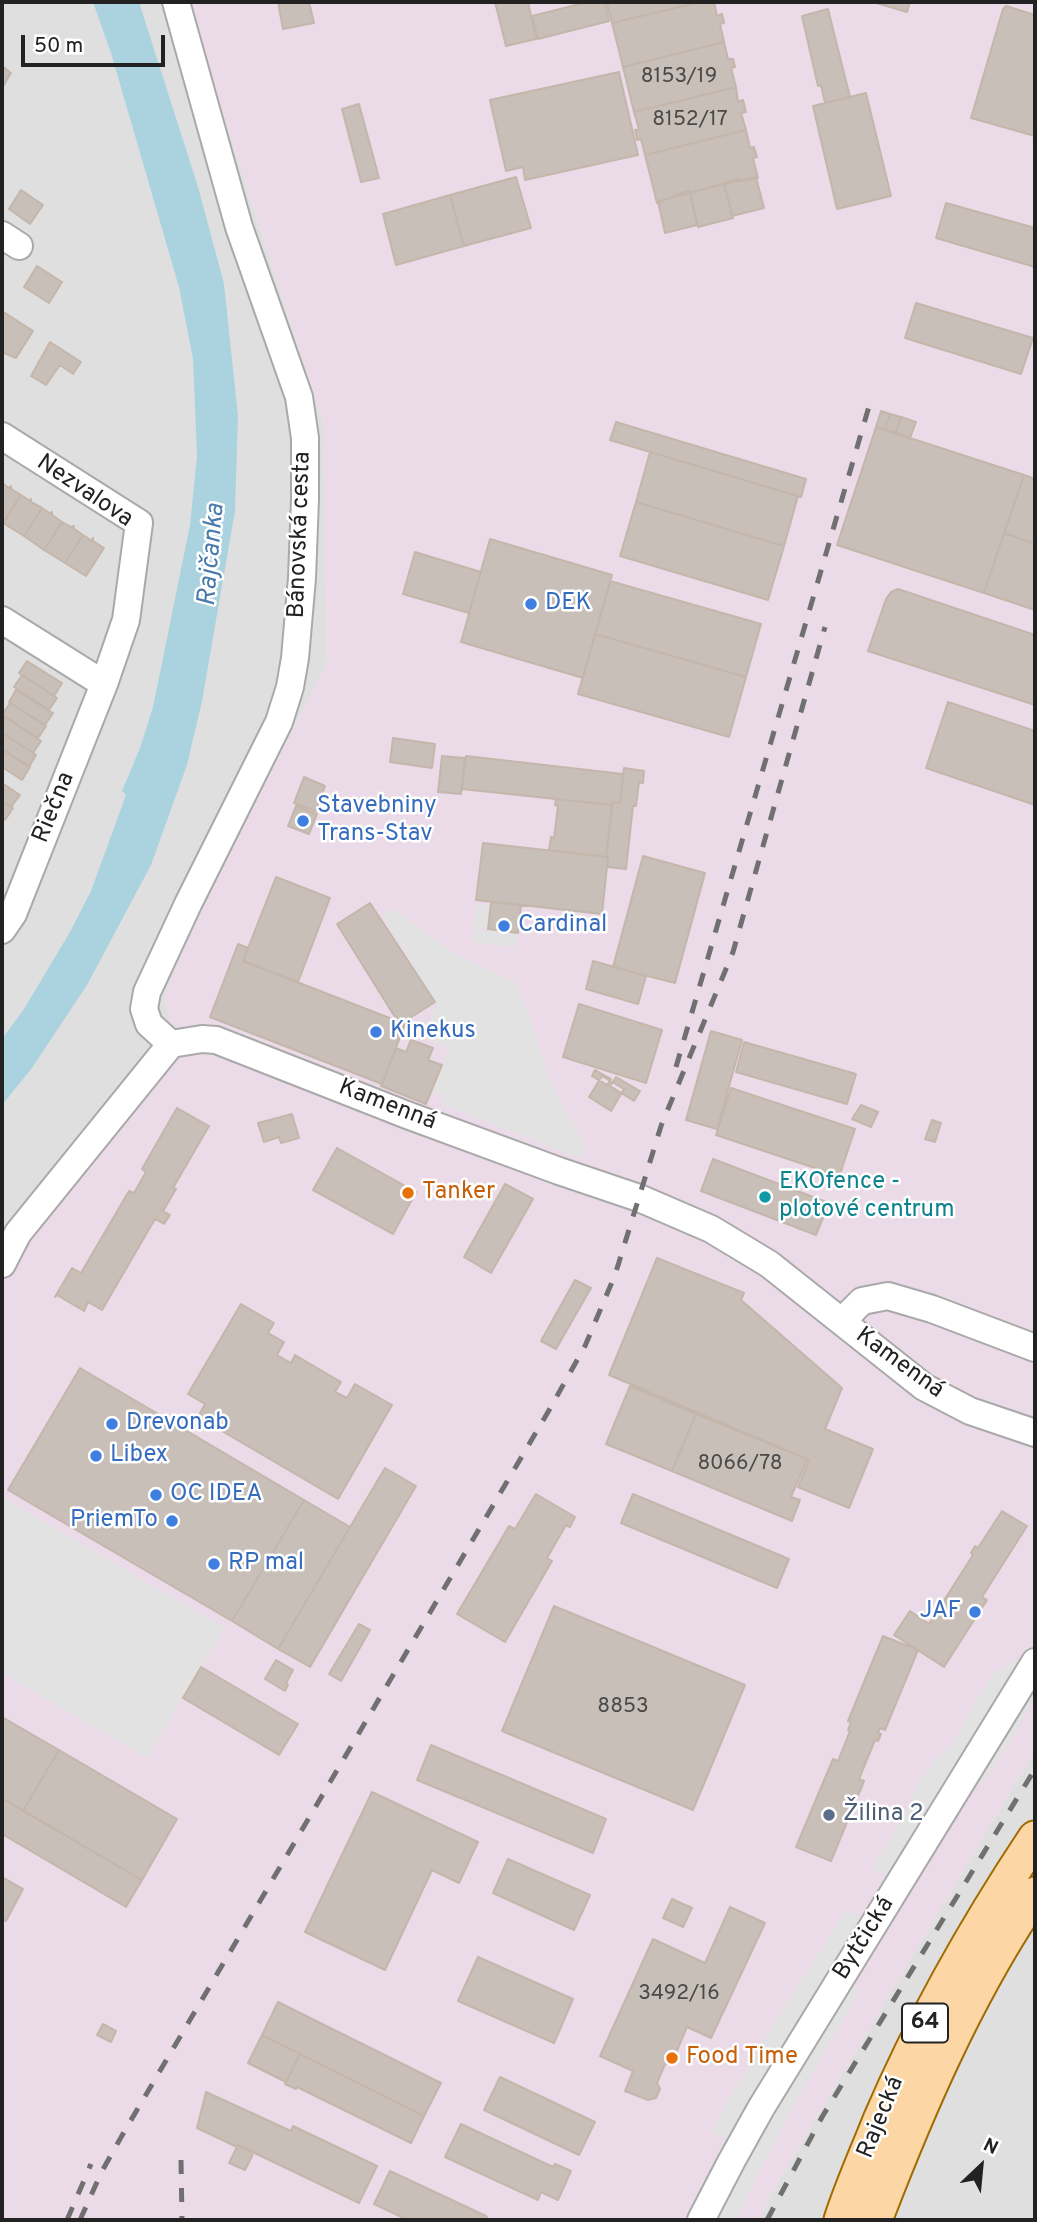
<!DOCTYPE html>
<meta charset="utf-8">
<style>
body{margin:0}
#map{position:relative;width:1037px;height:2222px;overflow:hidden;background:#f2efe9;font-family:Overpass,sans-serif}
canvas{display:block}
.frame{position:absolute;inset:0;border:4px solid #222;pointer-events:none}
.north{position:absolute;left:946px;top:2131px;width:70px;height:70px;-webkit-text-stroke:5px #fff;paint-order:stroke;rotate:26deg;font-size:19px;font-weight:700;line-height:28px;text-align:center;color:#222}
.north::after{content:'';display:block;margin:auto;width:24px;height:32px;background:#222;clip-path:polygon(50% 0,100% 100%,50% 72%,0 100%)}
.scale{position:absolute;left:21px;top:35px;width:144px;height:32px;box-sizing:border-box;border:4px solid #222;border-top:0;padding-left:9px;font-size:21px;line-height:24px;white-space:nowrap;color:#222;-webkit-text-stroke:5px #fff;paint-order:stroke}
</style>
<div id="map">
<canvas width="1037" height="2222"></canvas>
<div class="frame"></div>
<div class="north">N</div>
<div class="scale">50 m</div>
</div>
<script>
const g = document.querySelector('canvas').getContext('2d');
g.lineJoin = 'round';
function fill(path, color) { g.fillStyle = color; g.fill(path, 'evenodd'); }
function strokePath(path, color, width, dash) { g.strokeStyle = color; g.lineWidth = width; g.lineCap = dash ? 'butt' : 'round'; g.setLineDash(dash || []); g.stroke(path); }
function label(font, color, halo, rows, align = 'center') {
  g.font = font + ' Overpass,sans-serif'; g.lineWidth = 5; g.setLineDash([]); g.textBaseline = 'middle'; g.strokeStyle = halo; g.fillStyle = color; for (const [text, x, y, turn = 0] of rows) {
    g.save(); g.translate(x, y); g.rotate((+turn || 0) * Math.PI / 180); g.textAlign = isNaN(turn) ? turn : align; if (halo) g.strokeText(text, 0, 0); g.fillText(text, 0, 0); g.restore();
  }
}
const residential = new Path2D(`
 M2 2H184L202 48 324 425 327 664 224 860 179 1056 18 1233 2 1230Z
 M1035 1750V2220H759L769 2197Z`);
const industrial = new Path2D(`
 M184 2H1035V1750L769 2197 759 2220H2V1230L18 1233 179 1056 164 995 224 860 327 664 324 425 202 48Z`);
const parking = new Path2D(`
 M476 904 490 905 487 929 473 927Z
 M392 908 457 955 516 982 534 1029 549 1080 586 1146 583 1159 441 1104 443 1097 432 1092 449 1048 423 1037 437 1004 382 916Z
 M473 929 518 934 516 947 472 942Z
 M2 1497 225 1628 147 1758 2 1673Z
 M1013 1661 1021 1665 889 1878 872 1868 911 1805 914 1791 935 1759 947 1750 956 1738 976 1699 996 1672Z
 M1035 1683V1698L996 1765 975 1790 961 1801Z
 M846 1910 864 1920 731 2141 711 2132 753 2057Z
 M851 1981 860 1991 791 2110 757 2175 736 2220H714L740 2166Z`);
const water = new Path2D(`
 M93 2H139L198 187 224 284 238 416 235 511 202 701 187 765 151 865 87 985 32 1068 2 1105V1039L24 1009 70 932 91 891 126 795 122 791 140 748 153 707 190 525 197 456 193 359 179 287 111 53Z`);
const building = new Path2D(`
 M278 2H309L314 23 283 29Z
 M495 2H528L536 39 506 46Z
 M588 2H605L609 21 538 39 532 16Z
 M607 2H700L612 23Z
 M700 2H714L717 16 722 14 724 23 720 24 724 42 623 67 612 23Z
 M873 2H910L907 12Z
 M1006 6 1035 15V136L971 118 1003 9Z
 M828 9 850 97 825 103 821 85 818 86 802 16Z
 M724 42 728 59H733L735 67 731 68 736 87 634 112 623 67Z
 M2 66 11 73 2 88Z
 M619 72 638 155 525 180 523 167 506 171 490 100Z
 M736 87 738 102 743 100 746 112 741 113 746 130 645 155 641 139 637 140 635 130 639 129 634 112Z
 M866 93 891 196 837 209 813 106Z
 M359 104 379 178 361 182 342 109Z
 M746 130 750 148 754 147 757 157 753 158 758 178 739 181V179L690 193 689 191 674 195 675 196 657 203 645 155Z
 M516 177 531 228 464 246 450 195Z
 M756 177 764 208 732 216 724 184Z
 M724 184 733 218 698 227 690 193Z
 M21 190 43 205 30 224 9 209Z
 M690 193 697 225 665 233 658 201Z
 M450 195 464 246 396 265 383 214Z
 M946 203 1035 228V267L936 238Z
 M37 266 62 282 49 303 24 287Z
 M916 303 1033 338 1021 374 905 338Z
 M2 311 33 331 16 358 2 352Z
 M50 342 81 362 73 374 60 365 46 385 31 376Z
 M881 411 890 414 885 430 876 427Z
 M890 414 901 417 896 433 885 430Z
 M901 417 916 422 910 438 896 433Z
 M616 422 806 479 801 497 610 440Z
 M876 427 1024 475 984 593 837 545Z
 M650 452 798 496 784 546 636 502Z
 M1024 475 1035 479V544L1004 533Z
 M2 483 9 488 11 486V489L21 495 3 523 2 522Z
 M21 495 30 501 31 499V502L42 508 24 536 3 523Z
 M636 502 784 546 768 600 620 556Z
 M42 508 51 514 52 512V515L62 522 44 550 24 536Z
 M62 522 71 527 74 526 73 528 83 535 65 563 44 550Z
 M1004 533 1035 544V610L984 593Z
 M83 535 92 541 93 538V541L104 548 86 576 65 563Z
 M490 539 612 575 583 678 461 642Z
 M415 552 481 572 469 613 403 594Z
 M610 581 761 624 746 677 595 634Z
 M898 589 1035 635V705L868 651 886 599 891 592Z
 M595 634 746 677 729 737 578 694Z
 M27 661 62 683 54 696 19 673Z
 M22 675 57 698 49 710 14 687Z
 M16 690 53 713 45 725 9 702Z
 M948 702 1035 731V805L926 768Z
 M10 703 46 726 38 738 2 715Z
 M6 717 41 741 33 753 2 733V723Z
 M2 733 36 755 29 767 2 749Z
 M393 738 435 744 432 768 390 762Z
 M2 749 30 767 22 780 2 767Z
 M442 756 465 758 461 794 438 792Z
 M466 756 623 774 620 803 613 802 612 805 462 789Z
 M624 768 644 771 643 783 639 782 636 806H633L626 869 607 867 608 857H606L613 802 620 803Z
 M304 777 325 786 316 811 294 803Z
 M2 783 20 795 11 807 2 801Z
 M556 799 612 805 606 857 549 850 551 837 554 838 558 806 555 805Z
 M2 801 13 808 5 820 2 818Z
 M296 806 317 814 309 834 288 826Z
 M483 843 608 857 602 914 476 900Z
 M643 856 705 873 675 983 613 967Z
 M276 877 330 898 298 982 243 961Z
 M491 902 521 905 518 933 488 929Z
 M370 903 435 1002 405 1021 395 1017 337 924Z
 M238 944 248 948 243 961 405 1024 382 1084 210 1017Z
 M593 961 646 976 638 1004 586 989Z
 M579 1004 662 1030 646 1083 563 1057Z
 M711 1031 742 1040 717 1129 686 1120Z
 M411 1040 433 1048 428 1060 442 1065 426 1104 381 1086 396 1048 406 1052Z
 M744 1042 856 1074 847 1104 736 1072Z
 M595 1070 611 1079 607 1085 592 1076Z
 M602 1076 624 1089 611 1111 589 1097Z
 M616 1077 640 1091 634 1101 610 1086Z
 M731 1088 855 1129 841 1171 836 1175 716 1135Z
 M861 1105 878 1112 871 1127 852 1119Z
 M177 1108 209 1126 173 1188 176 1189 163 1211 160 1209 170 1215 164 1224 155 1219 102 1310 88 1302 84 1311 57 1295 55 1297 72 1268 81 1273 129 1191 134 1193 146 1172 142 1169Z
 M292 1114 299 1138 281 1143 279 1137 264 1142 258 1123Z
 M932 1120 941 1123 935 1142 925 1139Z
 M337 1148 416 1192 393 1234 313 1190Z
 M713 1159 829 1203 816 1235 701 1191Z
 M505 1184 533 1199 491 1273 464 1257Z
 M657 1258 744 1293 741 1300 842 1388 825 1429 873 1449 849 1508 798 1487 809 1460 609 1375Z
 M575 1280 591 1288 556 1349 541 1341Z
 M241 1304 274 1323 268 1333 284 1342 277 1355 291 1363 295 1355 341 1382 335 1392 347 1398 355 1384 392 1405 338 1499 198 1417 205 1404 188 1394Z
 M80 1368 304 1500 232 1621 8 1490Z
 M630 1386 696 1414 672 1471 606 1444Z
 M696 1414 807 1459 791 1497 800 1500 792 1521 672 1471Z
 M385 1468 416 1486 310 1667 278 1649Z
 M536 1494 575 1517 570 1527 566 1525 547 1558 552 1561 505 1642 457 1614 509 1526 515 1529Z
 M633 1494 789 1559 777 1588 621 1523Z
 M304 1500 350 1527 278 1649 232 1621Z
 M1002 1511 1027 1526 982 1597 987 1600 944 1667 894 1635 910 1611 929 1624 973 1555 971 1553 975 1546 978 1548Z
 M554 1606 745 1685 693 1810 502 1731Z
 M359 1624 370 1630 341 1681 329 1674Z
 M883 1636 918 1650 885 1730 880 1728 878 1733 881 1734 878 1741 875 1740 859 1779 864 1781 831 1861 796 1847 833 1759 838 1761 850 1731 848 1730 851 1722 848 1721Z
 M276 1660 293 1670 286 1683 288 1685 285 1691 265 1679Z
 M201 1667 298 1724 279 1755 183 1698Z
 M2 1717 59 1750 23 1811 2 1798Z
 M431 1745 606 1819 593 1853 417 1780Z
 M59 1750 177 1819 142 1880 23 1811Z
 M372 1792 478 1842 459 1883 432 1870 385 1970 305 1932Z
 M2 1798 142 1880 126 1907 2 1834Z
 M508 1859 590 1895 574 1930 493 1893Z
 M2 1877 23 1889 6 1921 2 1919Z
 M672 1899 692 1908 683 1927 663 1918Z
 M730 1907 765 1923 711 2038 687 2027 672 2062 665 2064 657 2083 660 2089 656 2098 648 2100 625 2091 633 2071 600 2056 653 1939 705 1963Z
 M478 1957 573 1999 554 2043 458 2001Z
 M278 2002 441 2083 424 2116 262 2035Z
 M103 2024 116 2031 111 2042 97 2035Z
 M262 2035 300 2054 286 2082 248 2063Z
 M300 2054 424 2116 411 2143 297 2087 296 2089 285 2084Z
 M500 2077 595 2122 579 2155 484 2110Z
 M206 2092 291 2131 293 2126 377 2166 359 2203 238 2145 237 2147 197 2128Z
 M461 2124 553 2167 555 2164 571 2171 558 2200 541 2192 538 2200 445 2157Z
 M238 2145 254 2152 245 2170 229 2163Z
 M390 2171 486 2216 489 2220H408L374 2204Z`);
const minor = new Path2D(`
 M2 235 19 246
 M2 436 139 523 126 620 104 684 13 914 2 930
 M2 620 104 684
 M171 1044 149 1024 144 1009 147 992 188 904 279 722 290 687 295 658 302 578 305 499V438L299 397 239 227 176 2
 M2 1264 18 1233 171 1044 202 1039 216 1040 407 1115 559 1171 639 1198 711 1229 769 1264 924 1387 970 1411 1035 1433
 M842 1321 862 1301 888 1296 932 1309 1035 1348
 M701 2220 731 2162 761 2108 1035 1662`);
const major = new Path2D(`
 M841 2220C852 2186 867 2153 880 2120 923 2020 975 1928 1035 1838
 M875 2220C918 2108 967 1994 1035 1894`);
const rail = new Path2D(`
 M676 1067 870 403
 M181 2160 182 2220
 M67 2220 91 2164
 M80 2220 101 2173 124 2132 548 1412 585 1346 615 1275 661 1126 733 952 825 627
 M767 2220 822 2117 1035 1769`);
const markers = [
 [531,604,7,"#3f7fe0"],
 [303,821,7,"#3f7fe0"],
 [504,926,7,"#3f7fe0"],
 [376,1032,7,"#3f7fe0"],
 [408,1193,7,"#e8710a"],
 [765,1197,7,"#0f9aa8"],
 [112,1424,7,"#3f7fe0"],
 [96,1456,7,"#3f7fe0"],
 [156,1495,7,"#3f7fe0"],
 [172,1521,7,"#3f7fe0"],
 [214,1564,7,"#3f7fe0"],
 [975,1612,7,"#3f7fe0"],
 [829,1815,7,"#5c6f8a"],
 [672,2058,7,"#e8710a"]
];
const numberNames = [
 ["8153/19",679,78],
 ["8152/17",690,121],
 ["8066/78",740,1465],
 ["8853",623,1708],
 ["3492/16",679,1995]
];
const shields = [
 [925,2023,46]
];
const shieldNames = [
 ["64",925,2023]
];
const streetNames = [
 ["Nezvalova",84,492,34],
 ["Bánovská cesta",301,535,-88],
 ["Riečna",55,808,-68],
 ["Kamenná",387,1106,21],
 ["Kamenná",899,1364,36],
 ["Bytčická",865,1939,-58],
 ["Rajecká",882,2118,-68]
];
const shopNames = [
 ["DEK",545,604],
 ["Stavebniny",317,807],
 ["Trans-Stav",317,835],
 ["Cardinal",518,926],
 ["Kinekus",390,1032],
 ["Drevonab",126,1424],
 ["Libex",110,1456],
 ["OC IDEA",170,1495],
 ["PriemTo",158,1521,"right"],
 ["RP mal",228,1564],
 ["JAF",961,1612,"right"]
];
const cultureNames = [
 ["EKOfence -",779,1183],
 ["plotové centrum",779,1211]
];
const foodNames = [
 ["Tanker",422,1193],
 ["Food Time",686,2058]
];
const serviceNames = [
 ["Žilina 2",843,1815]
];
const waterNames = [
 ["Rajčanka",213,555,-85]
];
fill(residential, '#e0dfdf');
fill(industrial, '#ebdbe8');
fill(parking, '#e2e2e2');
fill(water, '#aad3df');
fill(building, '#c7bfb8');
strokePath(building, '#c4b6ab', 2);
strokePath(minor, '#a9a9a9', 30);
strokePath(major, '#a06b00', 37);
strokePath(minor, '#fff', 26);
strokePath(major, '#fcd6a4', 33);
strokePath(rail, '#707070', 5, [14, 14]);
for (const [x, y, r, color] of markers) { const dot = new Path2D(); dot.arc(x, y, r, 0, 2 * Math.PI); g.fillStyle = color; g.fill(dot); strokePath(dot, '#fff', 2.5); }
label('21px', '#4b4948', null, numberNames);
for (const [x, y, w] of shields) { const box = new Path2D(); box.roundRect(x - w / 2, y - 19.5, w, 39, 5); g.fillStyle = '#fff'; g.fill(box); strokePath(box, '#222', 2); }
label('bold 23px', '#222', null, shieldNames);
label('24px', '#222', '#fff', streetNames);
label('24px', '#366cbe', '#fff', shopNames, 'left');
label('24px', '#0d838f', '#fff', cultureNames, 'left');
label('24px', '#c56008', '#fff', foodNames, 'left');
label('24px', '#4e5e75', '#fff', serviceNames, 'left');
label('italic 26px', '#4a7aab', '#fff', waterNames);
</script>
